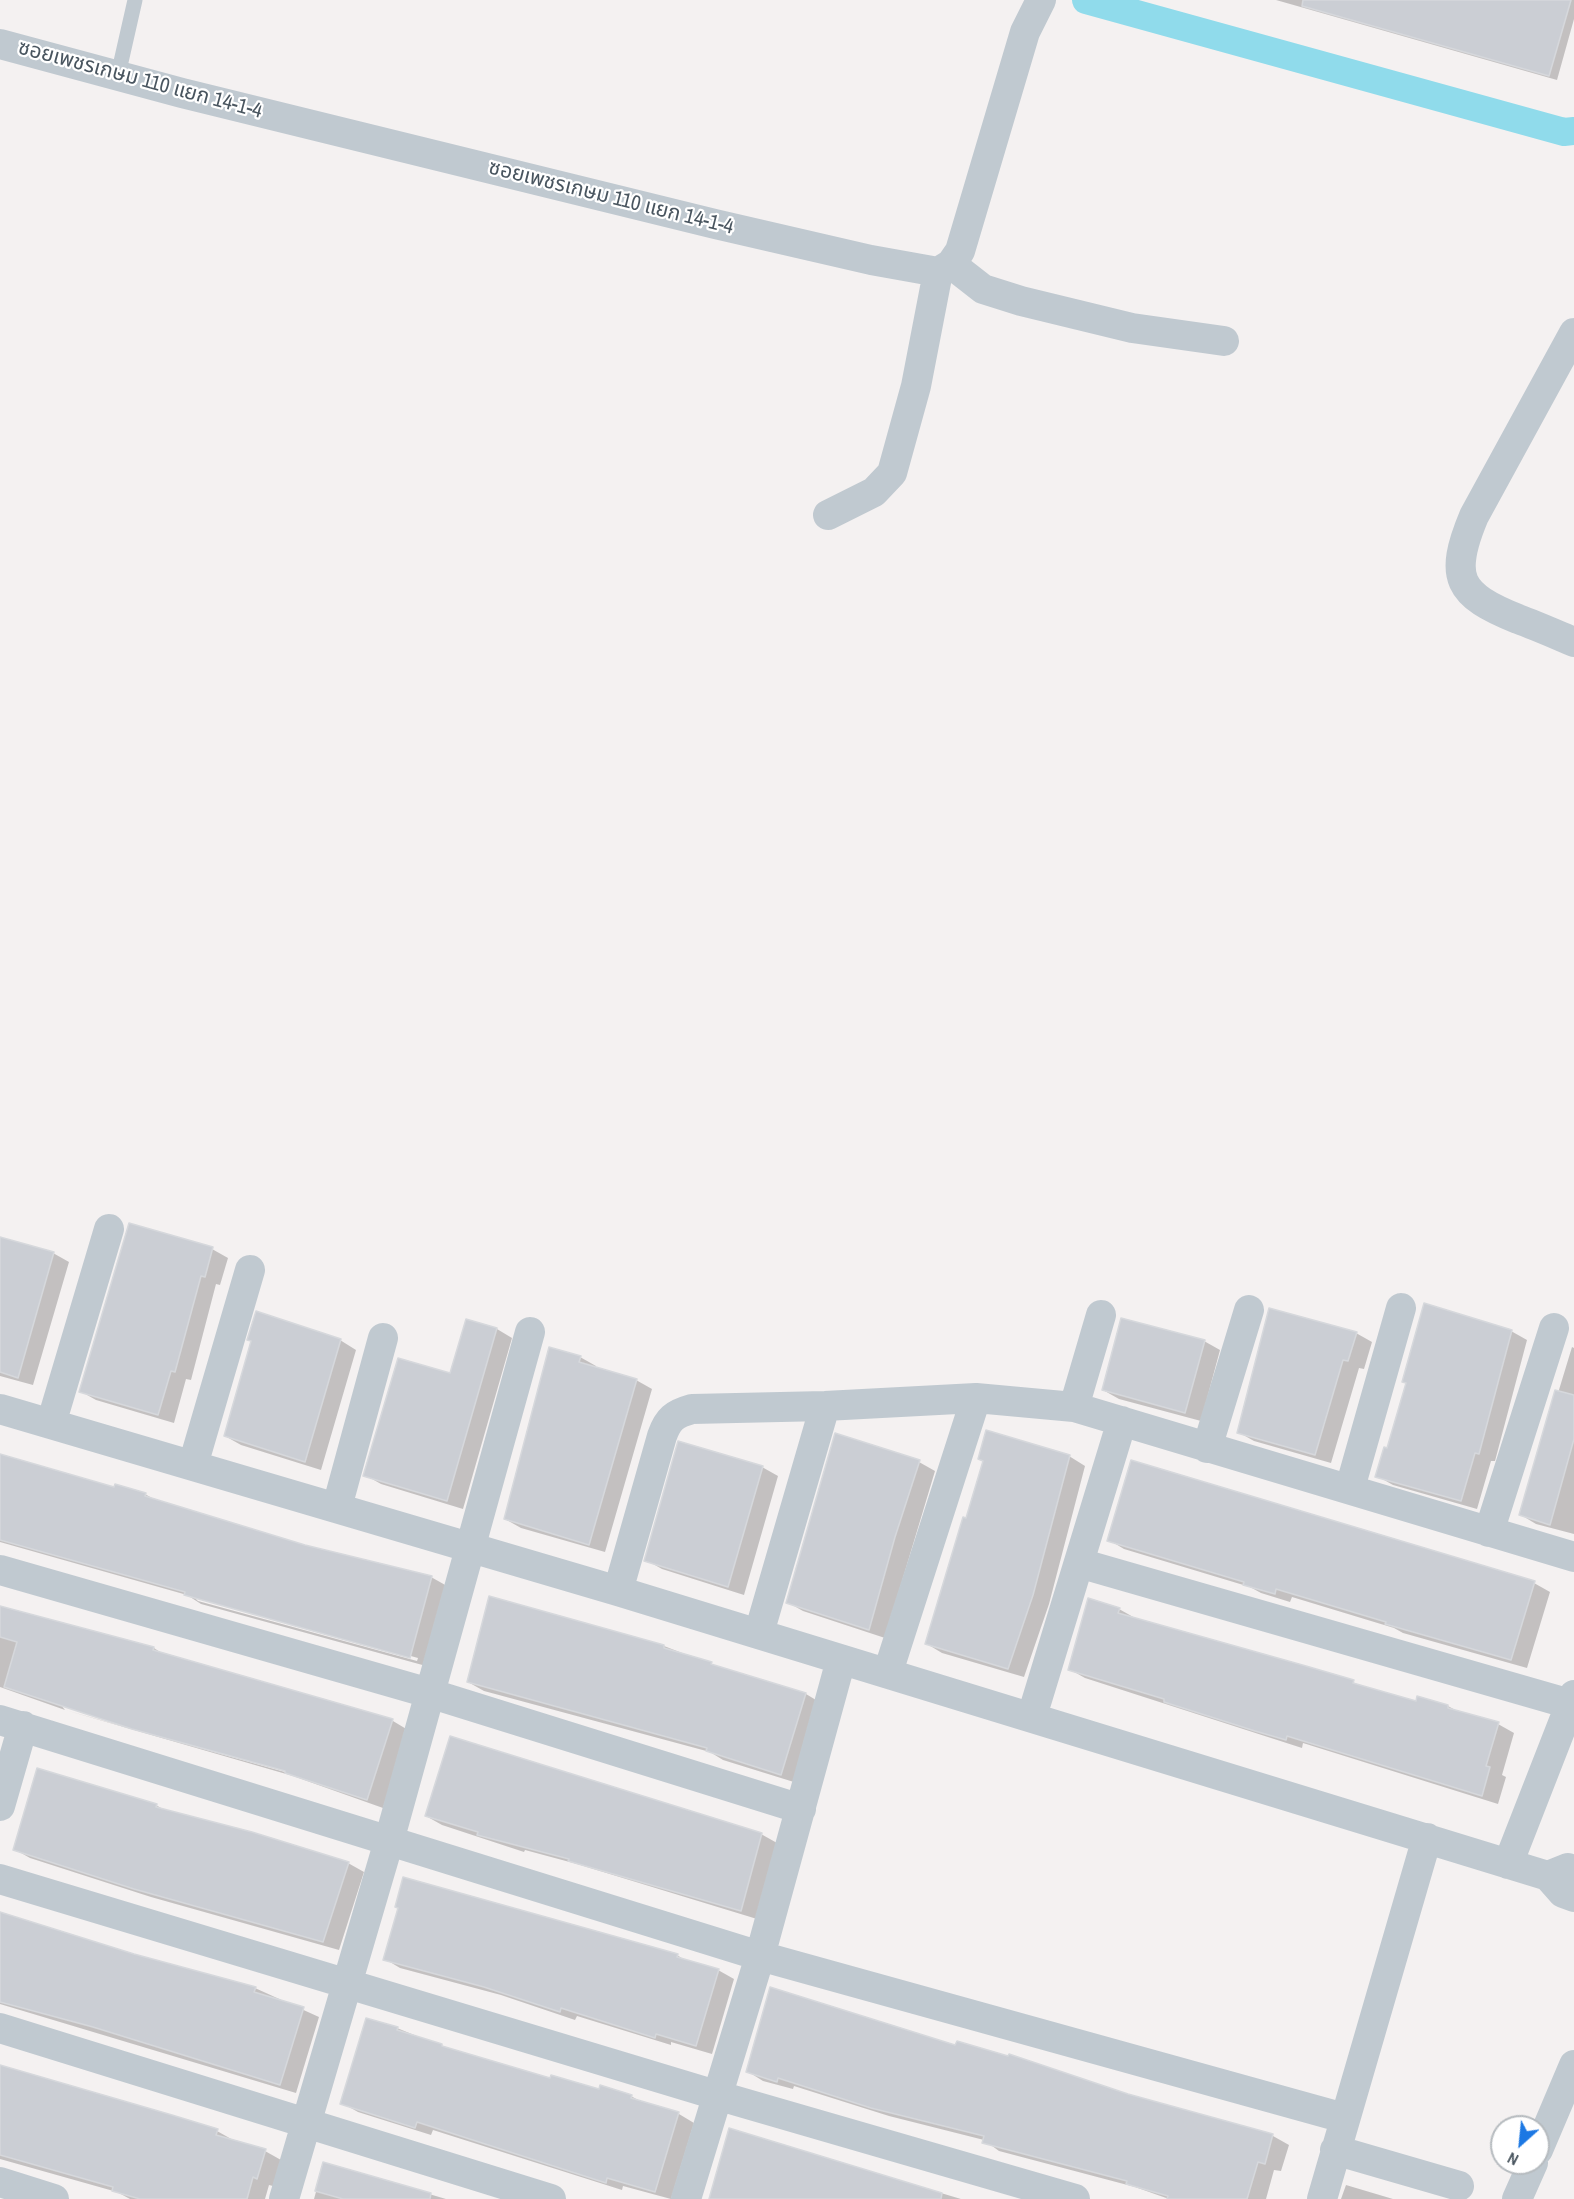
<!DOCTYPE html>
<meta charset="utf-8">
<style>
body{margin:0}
#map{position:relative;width:1574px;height:2199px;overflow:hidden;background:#f4f1f1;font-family:"Archivo Narrow",sans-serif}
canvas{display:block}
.north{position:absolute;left:1490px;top:2115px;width:60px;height:60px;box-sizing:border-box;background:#fff;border:2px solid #b6bbbf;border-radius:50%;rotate:207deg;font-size:16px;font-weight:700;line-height:24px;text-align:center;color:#49555f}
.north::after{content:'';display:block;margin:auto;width:21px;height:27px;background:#1c78e3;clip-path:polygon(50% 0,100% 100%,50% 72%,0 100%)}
</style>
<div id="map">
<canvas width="1574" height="2199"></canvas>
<div class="north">N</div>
</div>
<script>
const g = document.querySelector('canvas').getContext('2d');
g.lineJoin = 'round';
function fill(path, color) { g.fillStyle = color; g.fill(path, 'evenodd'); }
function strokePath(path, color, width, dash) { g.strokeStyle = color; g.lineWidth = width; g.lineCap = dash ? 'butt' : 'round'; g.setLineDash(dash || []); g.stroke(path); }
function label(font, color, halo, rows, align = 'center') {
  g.font = font + ' "Archivo Narrow","Noto Sans Thai",sans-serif'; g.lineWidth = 4.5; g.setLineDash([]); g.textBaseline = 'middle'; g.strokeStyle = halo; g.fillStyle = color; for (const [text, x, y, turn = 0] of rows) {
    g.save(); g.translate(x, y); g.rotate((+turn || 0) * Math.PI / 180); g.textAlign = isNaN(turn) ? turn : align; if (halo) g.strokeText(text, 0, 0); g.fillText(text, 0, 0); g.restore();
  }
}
const shadow = new Path2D(`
 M1276 0H1574V19L1557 80Z
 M0 1237 53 1253 69 1262 33 1385 0 1376Z
 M212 1249 228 1258 220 1285 216 1284 191 1380 186 1379 174 1423 96 1400 80 1391Z
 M497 1329 512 1338 463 1509 381 1484 365 1475 451 1375Z
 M1511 1331 1527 1340 1495 1461H1491L1477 1509 1393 1485 1377 1476 1388 1450Z
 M1356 1333 1372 1342 1364 1369 1359 1368 1331 1463 1254 1441 1238 1432Z
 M340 1340 356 1350 321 1470 241 1445 225 1436 252 1341Z
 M1204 1341 1220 1350 1201 1421 1119 1399 1103 1390Z
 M1572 1347 1574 1348V1534L1536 1524 1521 1515Z
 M580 1357 596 1366V1369L636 1380 652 1389 605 1552 521 1528 505 1519Z
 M0 1454 115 1489 145 1494 157 1501 305 1546 431 1577 447 1586 426 1666 201 1604 187 1595 0 1542ZM193 1596 418 1658 417 1661 198 1601Z
 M1069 1456 1085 1466 1049 1604 1024 1677 942 1653 927 1644 968 1520Z
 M919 1462 935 1471 885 1638 803 1611 787 1602Z
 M762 1467 778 1476 744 1595 662 1569 646 1560Z
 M1109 1540 1534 1583 1550 1592 1527 1668 1403 1633 1394 1628 1292 1597 1290 1602 1261 1593 1250 1587 1124 1549Z
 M0 1607 154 1648 163 1654 393 1721 408 1730 383 1808 293 1776 65 1710 292 1774 293 1771 61 1705 65 1710 0 1687Z
 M1119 1609 1135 1618 1353 1682 1362 1687 1417 1702 1448 1706 1459 1712 1498 1724 1514 1733 1502 1775 1506 1777 1498 1804 1303 1743 1302 1748 1085 1678 1069 1669Z
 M664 1646 721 1668 806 1694 821 1703 797 1783 723 1760 710 1752 484 1691 468 1682Z
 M156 1805 166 1811 348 1863 364 1872 339 1950 151 1897 30 1858 14 1849Z
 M426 1816 761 1834 777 1843 757 1919 577 1864 525 1850 524 1852 442 1825Z
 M400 1908 677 1955 688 1962 718 1970 734 1979 712 2054 671 2042V2045L577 2016 575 2020 501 1995 400 1968 385 1959Z
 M0 1914 133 1955 255 1988 319 2017 296 2093 0 2004Z
 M397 2028 451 2050 551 2080 631 2096 645 2104 679 2114 694 2123 671 2199 623 2186 622 2190 433 2130 431 2135 358 2112 342 2103Z
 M956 2047 1273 2136 1289 2145 1281 2171 1274 2170 1266 2199H1169L1135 2187 999 2151 984 2140 889 2116 794 2086 793 2089 763 2081 747 2071Z
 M0 2065 217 2131 233 2140 265 2151 281 2160 273 2186 269 2185 265 2199H130L117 2192 0 2159Z
 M730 2130 961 2199H710Z
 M324 2163 446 2199H314Z
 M1346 2185 1393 2199H1341Z`);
const canal = new Path2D(`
 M1086 0 1564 132 1574 131`);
const building = new Path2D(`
 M1303 0H1571L1549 76 1302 6Z
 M129 1223 213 1247 205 1277 201 1276 175 1372 171 1371 158 1415 79 1392Z
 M0 1237 54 1252 18 1378 0 1372Z
 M1424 1303 1512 1330 1479 1454 1475 1453 1461 1501 1375 1477 1384 1447 1387 1448 1406 1383 1402 1382Z
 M1269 1308 1357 1332 1348 1361 1343 1360 1315 1455 1237 1433Z
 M256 1311 341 1339 305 1462 224 1436 251 1341 247 1340Z
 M1121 1318 1205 1340 1185 1413 1102 1390Z
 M466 1319 497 1328 447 1501 363 1476 398 1358 450 1373Z
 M549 1347 581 1356 579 1362 637 1379 589 1545 504 1519Z
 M1555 1390 1574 1395V1439L1550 1525 1519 1515Z
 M986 1430 1070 1455 1033 1595 1008 1669 925 1644 963 1517 966 1518 983 1461 978 1459Z
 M835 1433 920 1460 895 1537 869 1630 786 1603Z
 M678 1441 763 1466 728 1587 644 1561Z
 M0 1454 114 1487 115 1484 146 1493 145 1496 305 1545 432 1576 410 1658 184 1595 185 1592 0 1540Z
 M1131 1460 1535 1581 1511 1660 1385 1624 1386 1622 1276 1589 1275 1594 1243 1585 1244 1582 1107 1541Z
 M489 1596 664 1645V1648L712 1662 711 1664 806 1693 781 1775 706 1751 707 1748 467 1682Z
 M1088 1598 1120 1608 1118 1613 1306 1666 1354 1680 1353 1683 1416 1701 1417 1696 1448 1705V1708L1499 1722 1486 1766 1490 1767 1482 1796 1287 1736 1286 1740 1255 1731 1164 1702V1699L1068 1670Z
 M0 1606 154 1647 153 1650 393 1719 367 1800 285 1773V1771L132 1729 4 1687 17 1642 0 1637Z
 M450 1736 762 1833 741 1911 568 1861 569 1859 477 1835 478 1832 425 1816Z
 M37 1768 157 1804 156 1807 252 1832 349 1862 323 1942 134 1889 13 1850Z
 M403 1877 678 1954 677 1957 719 1969 696 2046 656 2034 655 2038 561 2008 560 2012 484 1987 383 1960 398 1908 395 1907Z
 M0 1912 134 1954 256 1987 254 1992 304 2007 280 2085 93 2027 0 2002Z
 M770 1987 955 2045 957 2041 1008 2056 1009 2054 1128 2094 1273 2134 1265 2164 1258 2162 1247 2199H1167L1168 2196 1126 2184 1127 2181 982 2143 984 2136 871 2108 778 2078 777 2082 746 2072Z
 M366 2018 398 2027 397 2030 442 2044V2046L550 2078 551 2075 599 2089 600 2085 632 2095 631 2098 679 2112 655 2192 607 2178 606 2183 417 2122 415 2128 340 2104Z
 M0 2065 172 2115 218 2129 216 2135 266 2149 257 2179 253 2177 247 2199H140L112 2191 113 2187 0 2155Z
 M729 2128 942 2193 941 2199H709Z
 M323 2162 431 2193 430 2199H343L315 2191Z`);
const lane = new Path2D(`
 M118 75 135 0`);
const street = new Path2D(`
 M0 44 182 93 715 224 871 260 938 272 951 264 960 251 1025 32 1041 0
 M951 264 983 289 1021 301 1132 328 1224 341
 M1574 333 1474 516C1448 578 1458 595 1518 619 1537 626 1555 634 1574 642
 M828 515 874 492 892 473 916 386 938 272
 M1074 1407 1101 1315
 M0 1409 618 1591 1548 1876 1563 1893 1574 1897
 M51 1424 109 1229
 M1207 1448 1249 1310
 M193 1465 250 1270
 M1350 1488 1401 1308
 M337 1507 383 1338
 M1489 1532 1554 1328
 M1079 1563 1570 1704
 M0 1570 429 1693 801 1809
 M618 1591 662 1436C668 1419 674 1414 692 1409L825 1406 976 1398 1074 1407 1574 1557
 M759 1633 825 1406
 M888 1672 976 1398
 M1032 1716 1122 1421
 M0 1720 760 1956 1344 2118
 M0 1806 23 1726
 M1508 1864 1574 1695
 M1548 1876 1568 1868 1574 1870
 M0 1879 716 2095 1075 2199
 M0 2028 551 2199
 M1335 2150 1459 2186
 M1538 2150 1574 2065
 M0 2182 54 2199
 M284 2199 389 1841 530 1332
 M686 2199 760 1956 841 1660
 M1322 2199 1427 1838
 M1517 2199 1533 2163`);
const streetNames = [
 ["ซอยเพชรเกษม 110 แยก 14-1-4",140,80,15],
 ["ซอยเพชรเกษม 110 แยก 14-1-4",611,198,14]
];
fill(shadow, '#0003');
strokePath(canal, '#90dbeb', 28);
fill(building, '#cbced4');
strokePath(building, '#d6d8dc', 1.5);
strokePath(lane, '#c0c9d0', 15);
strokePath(street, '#c0c9d0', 30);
label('21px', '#49555f', '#fff', streetNames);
</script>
